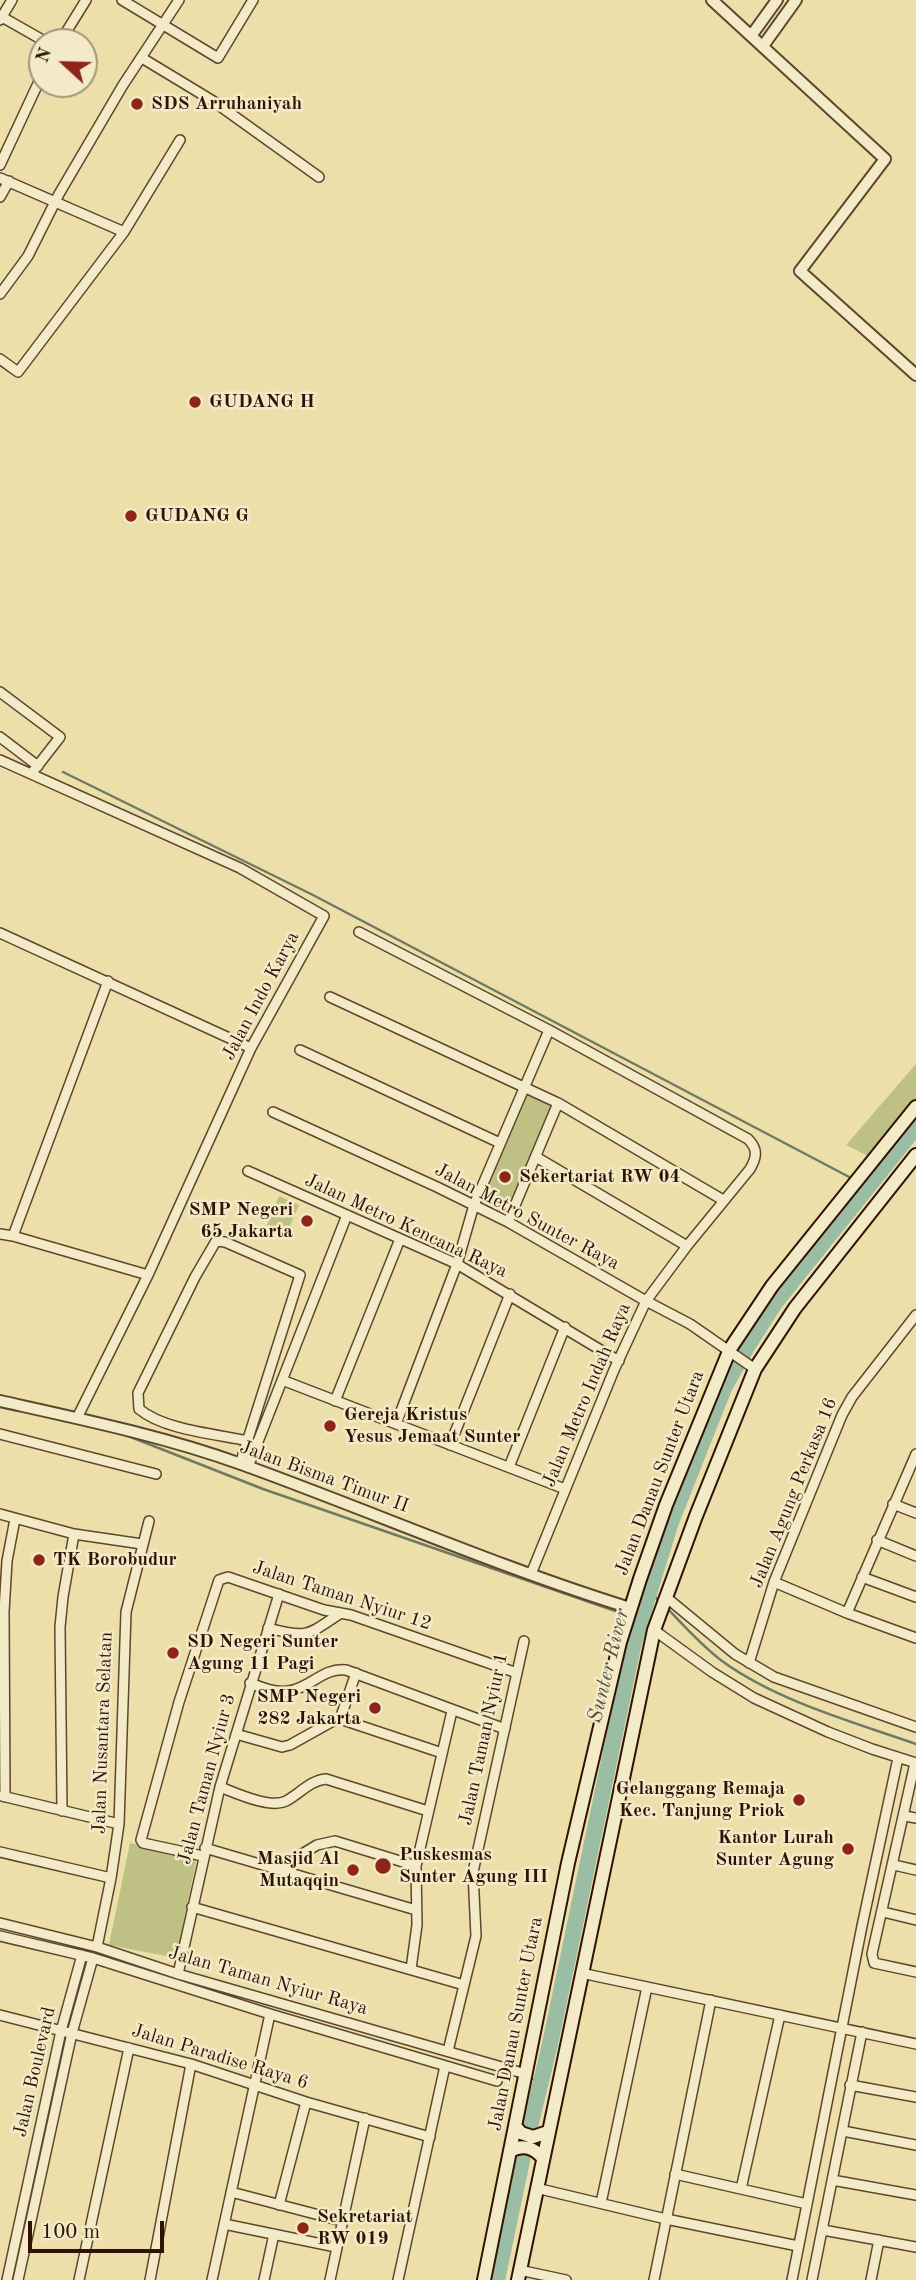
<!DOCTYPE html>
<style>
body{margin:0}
#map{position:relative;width:916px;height:2280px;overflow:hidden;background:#eddfaa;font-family:"Old Standard TT",serif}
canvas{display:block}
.north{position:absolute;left:28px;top:28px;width:70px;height:70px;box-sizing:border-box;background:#f3eac8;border:2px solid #a5947a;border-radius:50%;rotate:292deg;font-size:19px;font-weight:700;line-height:28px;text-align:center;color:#2f1305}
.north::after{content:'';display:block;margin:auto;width:24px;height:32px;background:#8f2418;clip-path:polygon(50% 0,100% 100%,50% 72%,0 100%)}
.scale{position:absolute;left:28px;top:2221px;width:136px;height:32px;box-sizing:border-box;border:4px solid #2f1305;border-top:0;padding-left:9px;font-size:21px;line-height:24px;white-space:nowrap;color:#2f1305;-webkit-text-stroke:5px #f3eac8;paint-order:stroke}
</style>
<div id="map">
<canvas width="916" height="2280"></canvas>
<div class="north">N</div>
<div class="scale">100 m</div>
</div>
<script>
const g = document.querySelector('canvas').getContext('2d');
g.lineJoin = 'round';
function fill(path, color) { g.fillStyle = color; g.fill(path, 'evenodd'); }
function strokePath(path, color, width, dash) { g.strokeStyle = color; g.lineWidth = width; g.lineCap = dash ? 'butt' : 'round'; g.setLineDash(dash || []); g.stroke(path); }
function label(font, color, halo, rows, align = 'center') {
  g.font = font + ' "Old Standard TT",serif'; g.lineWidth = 5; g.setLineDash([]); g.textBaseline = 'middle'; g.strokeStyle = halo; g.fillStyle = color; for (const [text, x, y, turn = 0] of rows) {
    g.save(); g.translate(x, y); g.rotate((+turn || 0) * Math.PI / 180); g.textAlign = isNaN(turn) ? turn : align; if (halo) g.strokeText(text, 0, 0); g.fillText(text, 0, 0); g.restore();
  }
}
const green = new Path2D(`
 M916 1064V1098L868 1156 846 1145Z
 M525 1091 555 1104 510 1209 479 1196Z
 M916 1108V1125L867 1185 860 1180Z
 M279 1196 299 1205 287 1233 267 1225Z
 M130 1843 197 1857 176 1958 109 1945Z`);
const stream = new Path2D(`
 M63 772 313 895 853 1179
 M859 1183 867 1187
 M123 1434 263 1489 624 1614
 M649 1590 660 1602
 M668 1609C685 1627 702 1646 722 1661 777 1701 853 1722 916 1744
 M84 1948 125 1961
 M533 2079 541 2081`);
const river = new Path2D(`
 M497 2280 523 2156 550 2044 634 1642 671 1522 724 1388 747 1347 775 1303 916 1127`);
const minor = new Path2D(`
 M122 0 218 58 253 0
 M2 17 46 42
 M0 20 12 0
 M60 42 86 0
 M142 58 213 101 319 177
 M0 165 42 75
 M0 178 124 232
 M0 197 9 181
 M0 294 28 256 59 194 123 85 179 0
 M0 359 18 372 124 232 180 140
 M0 692 60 737 32 773
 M0 737 38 766
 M0 760 240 868 324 916 251 1048 148 1275 77 1418
 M359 932 549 1030 748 1139C758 1149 757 1157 750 1169L687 1246 646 1301 614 1370 531 1574
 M0 933 251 1048
 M330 997 558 1103 723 1200
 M300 1050 500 1143
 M273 1112 437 1187 508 1222 646 1301 690 1324 755 1369
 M536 1157 687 1246
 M248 1171 457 1264 619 1361
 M508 1222 558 1103
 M0 1234 13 1236 148 1275
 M13 1236 108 981
 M282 1380 565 1489
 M335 1401 400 1239
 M396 1424 457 1264 474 1205 549 1030
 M0 1434 156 1474
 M450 1445 510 1294
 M240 1464 300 1275 225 1242 216 1241 195 1277 138 1393 139 1409C164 1430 216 1434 248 1441
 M248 1467 347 1215
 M509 1467 565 1327
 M893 1504 916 1513
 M0 1514 74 1534 142 1544
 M877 1540 916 1556
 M862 1577 916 1597
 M774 1582 847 1613 916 1638
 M667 1598 735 1654 774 1677 916 1727
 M847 1613 916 1454
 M268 1628C309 1639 307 1635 341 1613
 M654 1630 712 1672 754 1698 828 1732 872 1749 916 1763
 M749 1663 774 1582 842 1415 852 1397 916 1315
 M250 1683C263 1688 275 1693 289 1691 310 1688 324 1667 346 1670L505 1729
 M340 1719 356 1673
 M236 1734 282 1747 290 1745 333 1721 340 1719 442 1753
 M915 1763 872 1954 874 1963 916 1972
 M220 1787C236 1793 270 1809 286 1801 299 1794 311 1780 326 1779L428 1811
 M2 1796 119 1824
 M5 1797 4 1612 7 1561 15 1519
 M62 1811 60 1627 63 1597 74 1534
 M905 1816 916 1818
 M205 1848 416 1910
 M0 1852 111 1878
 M203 1856 143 1843 141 1840 179 1702 219 1580 228 1577 324 1610 351 1615 517 1673
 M894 1865 916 1870
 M279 1868 317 1845 335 1841 416 1866
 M192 1907 464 1985
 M883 1912 916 1920
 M0 1923 97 1947 178 1974 526 2074
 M0 1936 93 1958 270 2014 497 2081
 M97 1947 111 1878 119 1824 126 1612 149 1521
 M411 1969 417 1925 416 1866 452 1711
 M581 1973 916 2044
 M178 1974 220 1787 279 1594
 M0 2015 191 2064 306 2102 430 2137
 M448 2051 476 1936 473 1872 524 1641
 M850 2085 916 2097
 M843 2131 916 2145
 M675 2174 807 2204
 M832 2180 916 2195
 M536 2188 666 2219 798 2246
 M741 2189 780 2015
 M231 2192 342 2221
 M601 2203 647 1987
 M279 2205 306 2102
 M224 2224 336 2247
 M823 2230 916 2247
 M519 2270 566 2280
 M7 2280 61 2031 82 1955
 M18 2280 72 2033 93 1958
 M79 2280 129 2048
 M150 2280 191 2064
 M212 2280 270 2014
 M264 2280 274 2234
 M330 2280 365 2118
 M398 2280 445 2066
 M654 2280 711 2000
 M792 2280 862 1926 898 1758
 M812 2280 862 2032
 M871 2280 879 2240`);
const tertiary = new Path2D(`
 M712 0 885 159 800 271 916 375
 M751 36 777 0
 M763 46 796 0
 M0 1401C81 1419 163 1436 241 1464 371 1511 498 1567 630 1608`);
const secondary = new Path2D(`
 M515 2126 521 2133 533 2137 548 2132
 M510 2151C523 2144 533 2147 543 2158
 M484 2280 568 1863 620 1642 640 1579 666 1505 730 1349 772 1286 916 1107
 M518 2280 654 1630 696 1516 755 1369 795 1308 916 1155`);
const markers = [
 [137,104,7,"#8f2418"],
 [195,402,7,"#8f2418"],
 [131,516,7,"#8f2418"],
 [505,1177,7,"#8f2418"],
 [307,1221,7,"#8f2418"],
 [330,1426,7,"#8f2418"],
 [39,1560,7,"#8f2418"],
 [173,1653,7,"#8f2418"],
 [375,1708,7,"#8f2418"],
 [799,1800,7,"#8f2418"],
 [848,1849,7,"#8f2418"],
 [383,1866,9,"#8f2418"],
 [353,1870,7,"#8f2418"],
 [303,2228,7,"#8f2418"]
];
const poiNames = [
 ["SDS Arruhaniyah",151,104],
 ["GUDANG H",209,402],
 ["GUDANG G",145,516],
 ["Sekertariat RW 04",519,1177],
 ["SMP Negeri",293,1210,"right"],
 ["65 Jakarta",293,1232,"right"],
 ["Gereja Kristus",344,1415],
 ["Yesus Jemaat Sunter",344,1437],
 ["TK Borobudur",53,1560],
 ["SD Negeri Sunter",187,1642],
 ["Agung 11 Pagi",187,1664],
 ["SMP Negeri",361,1697,"right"],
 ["282 Jakarta",361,1719,"right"],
 ["Gelanggang Remaja",785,1789,"right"],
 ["Kec. Tanjung Priok",785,1811,"right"],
 ["Kantor Lurah",834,1838,"right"],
 ["Sunter Agung",834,1860,"right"],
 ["Puskesmas",399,1855],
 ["Sunter Agung III",399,1877],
 ["Masjid Al",339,1859,"right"],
 ["Mutaqqin",339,1881,"right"],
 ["Sekretariat",317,2217],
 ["RW 019",317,2239]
];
const streetNames = [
 ["Jalan Indo Karya",261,996,-62],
 ["Jalan Metro Sunter Raya",527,1217,28],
 ["Jalan Metro Kencana Raya",406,1226,25],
 ["Jalan Metro Indah Raya",587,1395,-67],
 ["Jalan Danau Sunter Utara",660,1473,-69],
 ["Jalan Bisma Timur II",324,1477,20],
 ["Jalan Agung Perkasa 16",794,1493,-68],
 ["Jalan Taman Nyiur 12",342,1596,18],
 ["Jalan Nusantara Selatan",103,1733,-88],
 ["Jalan Taman Nyiur 1",484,1739,-78],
 ["Jalan Taman Nyiur 3",207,1779,-75],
 ["Jalan Taman Nyiur Raya",268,1981,16],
 ["Jalan Danau Sunter Utara",516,2024,-79],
 ["Jalan Paradise Raya 6",220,2057,17],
 ["Jalan Boulevard",35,2072,-77]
];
const waterNames = [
 ["Sunter River",609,1666,-76]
];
fill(green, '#bfc084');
strokePath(stream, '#6f7964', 2.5);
strokePath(river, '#9abda4', 16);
strokePath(minor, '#5e462e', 12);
strokePath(tertiary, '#5e462e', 14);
strokePath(secondary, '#2f1305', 16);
strokePath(minor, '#f3eac8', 9);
strokePath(tertiary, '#f3eac8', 10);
strokePath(secondary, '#f3eac8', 12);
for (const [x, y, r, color] of markers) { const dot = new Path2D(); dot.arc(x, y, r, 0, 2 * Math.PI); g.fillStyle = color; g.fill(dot); strokePath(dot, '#f3eac8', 2.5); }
label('bold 19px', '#2f1305', '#f3eac8', poiNames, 'left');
label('19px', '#2f1305', '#f3eac8', streetNames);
label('italic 21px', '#544e3d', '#f3eac8', waterNames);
</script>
